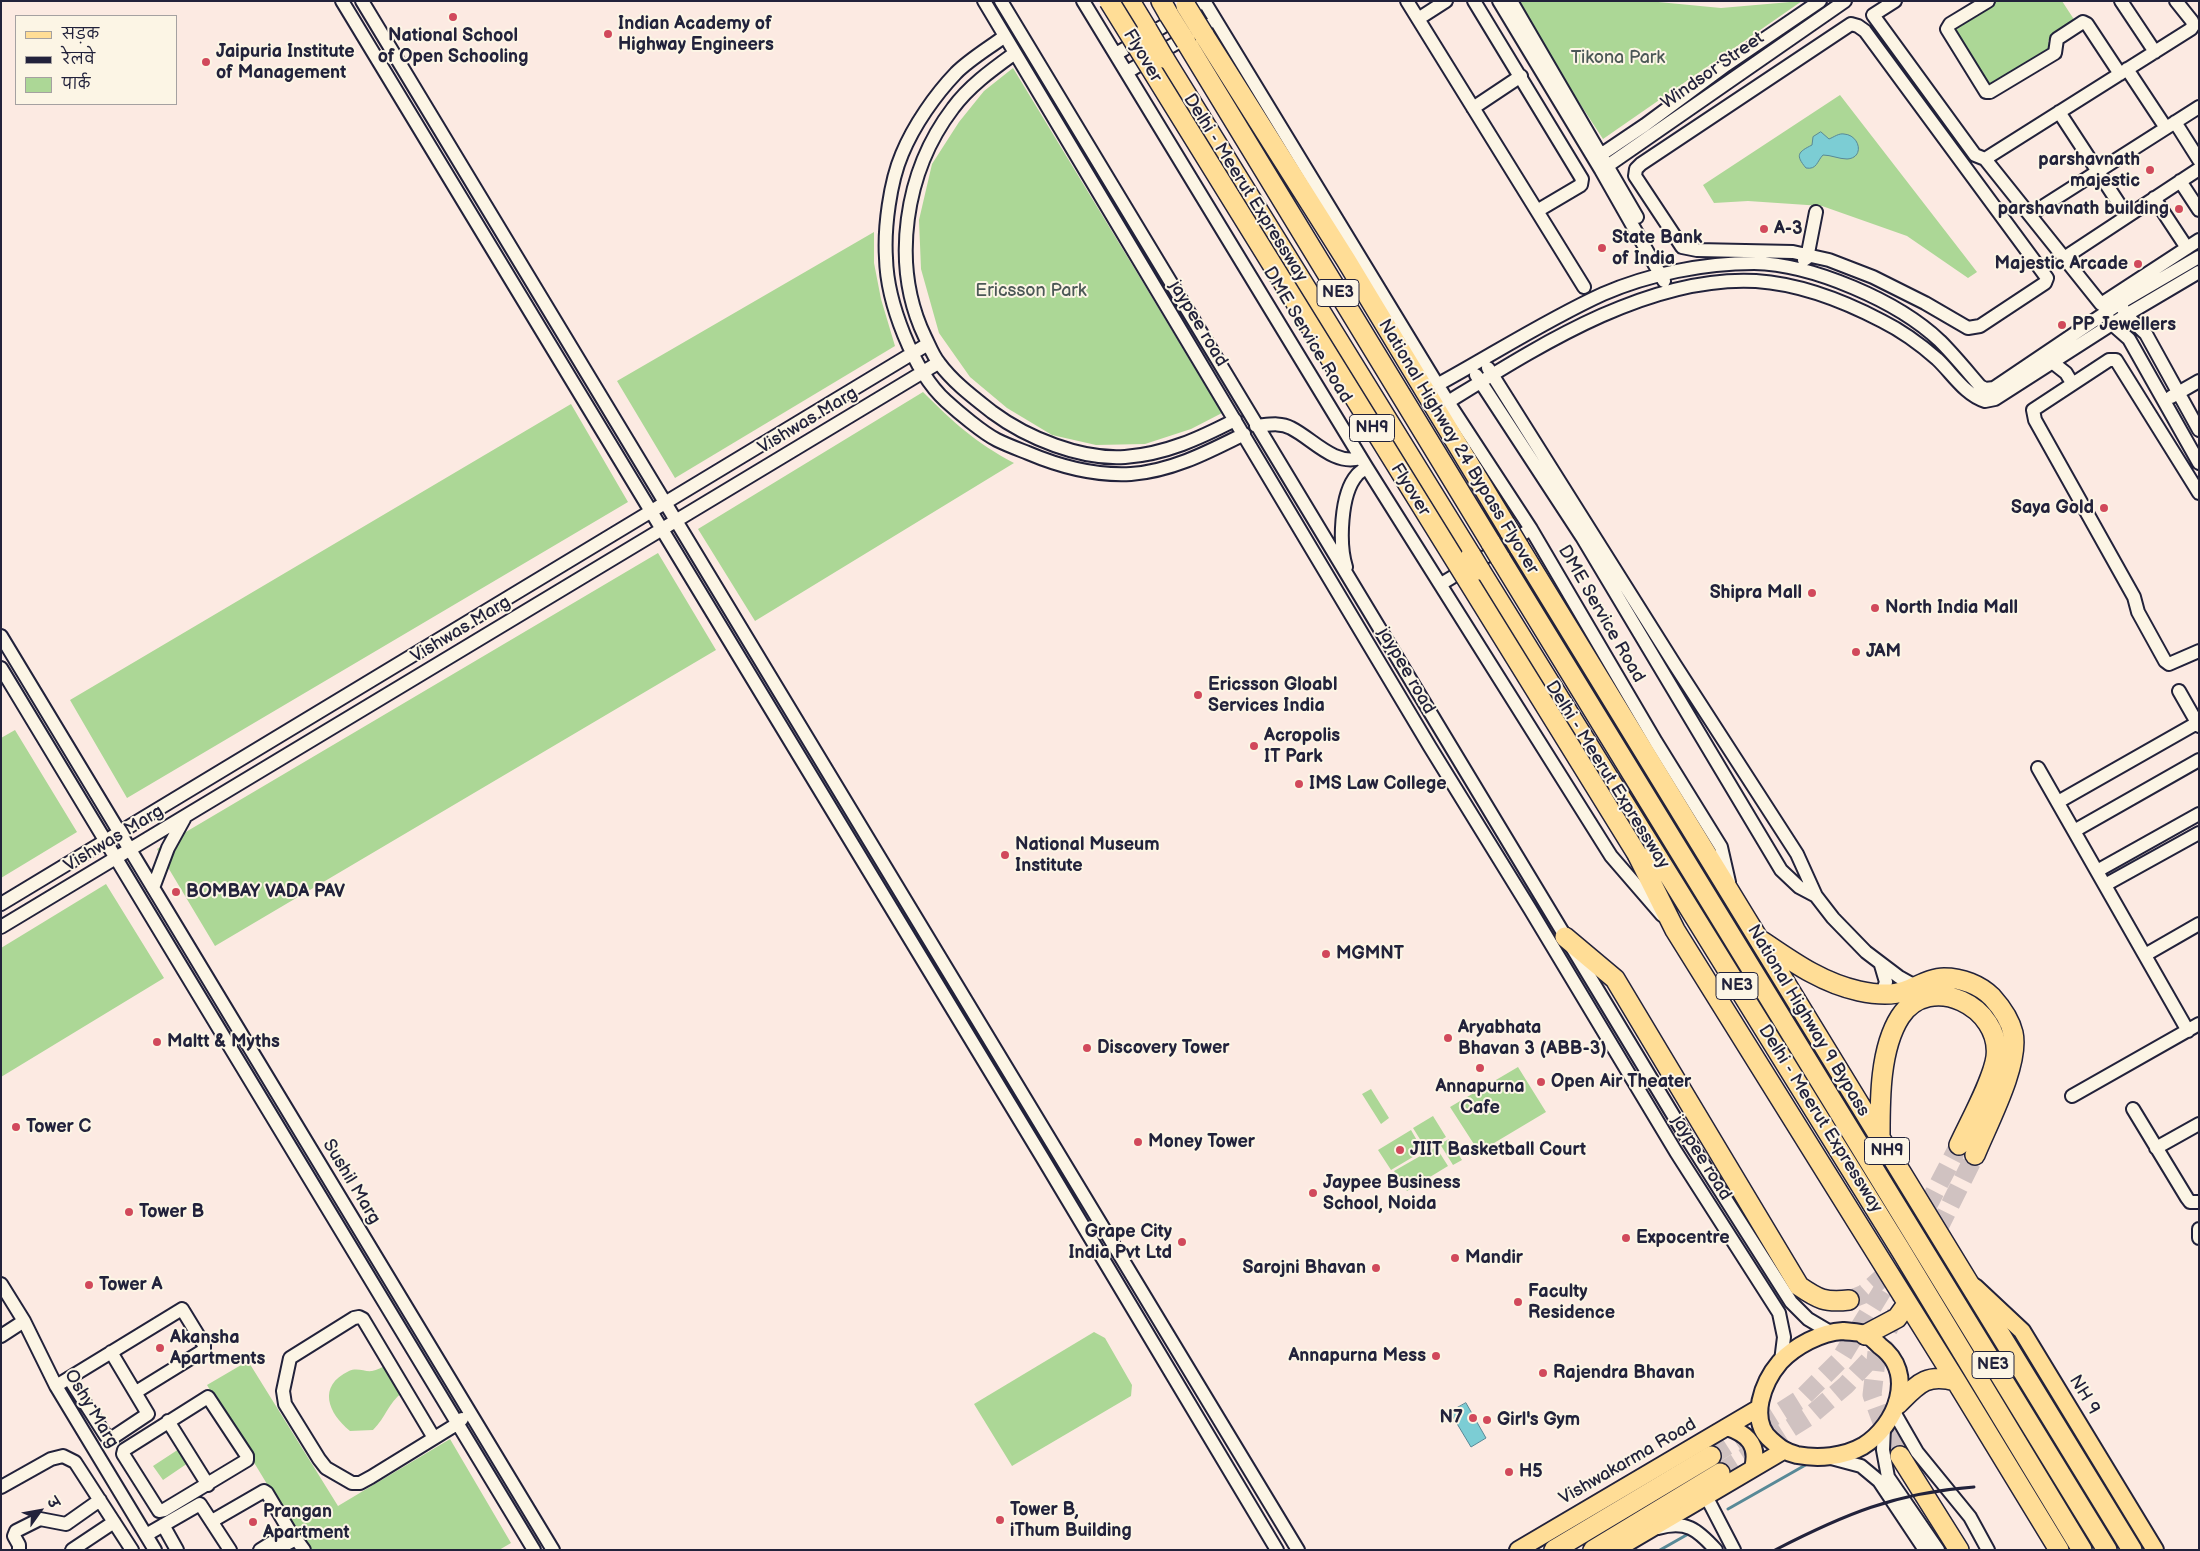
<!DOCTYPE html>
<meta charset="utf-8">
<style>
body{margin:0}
#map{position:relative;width:2200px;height:1551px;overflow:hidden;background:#fceae2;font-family:"Balsamiq Sans","Playpen Sans Deva",sans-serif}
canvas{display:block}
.frame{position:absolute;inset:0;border:2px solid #22223b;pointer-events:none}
.legend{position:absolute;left:15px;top:15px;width:162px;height:90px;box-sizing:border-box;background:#fcf5e5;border:1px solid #a5a1a1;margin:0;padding:6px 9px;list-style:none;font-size:15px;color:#22223b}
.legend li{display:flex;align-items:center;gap:10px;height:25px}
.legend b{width:25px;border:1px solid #a5a1a1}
.north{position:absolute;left:15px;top:1486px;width:50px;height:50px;-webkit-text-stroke:4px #fcf5e5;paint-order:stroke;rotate:58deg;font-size:14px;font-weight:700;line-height:20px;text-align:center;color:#22223b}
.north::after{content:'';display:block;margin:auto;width:18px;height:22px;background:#22223b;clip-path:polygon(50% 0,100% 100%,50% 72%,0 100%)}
</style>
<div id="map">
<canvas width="2200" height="1551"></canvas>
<div class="frame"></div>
<ul class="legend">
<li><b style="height:6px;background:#ffdd96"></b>सड़क</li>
<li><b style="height:6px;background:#22223b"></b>रेलवे</li>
<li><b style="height:14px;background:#acd796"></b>पार्क</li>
</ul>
<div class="north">उ</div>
</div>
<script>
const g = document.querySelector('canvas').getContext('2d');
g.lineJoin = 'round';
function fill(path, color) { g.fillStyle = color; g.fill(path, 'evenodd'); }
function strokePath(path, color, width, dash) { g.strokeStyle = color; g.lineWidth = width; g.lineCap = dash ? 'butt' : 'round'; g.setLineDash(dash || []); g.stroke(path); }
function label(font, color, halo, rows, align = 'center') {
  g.font = font + ' "Balsamiq Sans",sans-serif'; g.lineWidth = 4; g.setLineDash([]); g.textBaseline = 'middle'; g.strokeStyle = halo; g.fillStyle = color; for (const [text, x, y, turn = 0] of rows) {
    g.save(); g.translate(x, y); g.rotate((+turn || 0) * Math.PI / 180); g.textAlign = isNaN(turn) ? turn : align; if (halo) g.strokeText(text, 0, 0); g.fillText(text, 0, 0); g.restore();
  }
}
const green = new Path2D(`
 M1513 1H1648L1721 8 1802 1 1603 139Z
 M1997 1H2062L2075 21 2048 41 2054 51 1992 89 1954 28Z
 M1013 68 1222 413 1191 429 1145 444 1096 445 1052 435 1007 408 970 377 939 333 921 269 919 220 932 164 959 122 984 91Z
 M1840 95 1977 272 1968 278 1907 236 1822 206 1748 201 1714 203 1703 185Z
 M874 232V263L881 299 895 346 675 478 617 381Z
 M923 392C953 422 976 443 1014 463L755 621 698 529Z
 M571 404 628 502 127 798 70 700Z
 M658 553 716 650 215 946 157 849Z
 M15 730 77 832 1 878V738Z
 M106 884 164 978 1 1077V948Z
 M1518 1067 1546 1112 1479 1152 1450 1107Z
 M1371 1089 1389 1118 1381 1124 1362 1094Z
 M1433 1116 1446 1137 1426 1149 1413 1128Z
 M1411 1130 1423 1151 1391 1170 1378 1150Z
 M1449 1139 1462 1160 1453 1165 1440 1144Z
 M1436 1147 1448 1166 1407 1191 1394 1171Z
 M1094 1332 1105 1338 1132 1385 1131 1396 1012 1466 974 1404Z
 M248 1361 338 1506 450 1439 511 1543 499 1550H307L207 1385Z
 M387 1365 403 1392C388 1403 386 1417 373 1430L350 1431C328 1413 317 1386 349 1371 357 1367 365 1372 372 1371 377 1370 382 1367 387 1365Z
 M179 1449 188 1463 163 1480 153 1466Z`);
const water = new Path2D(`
 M1821 132 1829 139C1834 137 1839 133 1844 134 1860 135 1865 158 1847 159 1839 159 1831 155 1823 155 1817 161 1817 170 1806 168 1795 155 1798 152 1812 145L1813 137Z
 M1466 1403 1486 1438 1471 1447 1450 1412Z`);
const stream = new Path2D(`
 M1728 1509 1809 1463
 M1660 1550 1690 1533`);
const highwayTunnel = new Path2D(`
 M1849 1300 1864 1294 1886 1274
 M1877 1352 1872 1395 1886 1433 1900 1456
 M1711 1456 1801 1399 1839 1361 1893 1273 1959 1145
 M1720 1473 1811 1415 1846 1385 1877 1352 1975 1155`);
const minor = new Path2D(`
 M342 1 1042 1157 1277 1550
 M362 1 1298 1550
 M984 1 1430 747 1530 909 1676 1152 1779 1313 1784 1337 1781 1361
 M1001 1 1690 1143 1791 1302 1808 1319 1830 1332
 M1083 1 1367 468 1611 856 1662 915
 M1204 1 1448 402 1531 529 1656 742 1721 847 1729 882
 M1407 1 1537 211
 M1474 1 1582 179 1581 185 1537 211 1584 287
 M1499 1 1601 170 1664 281
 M1511 1 1637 217
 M1895 1 1873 15 1975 155 1985 159 2191 29 2193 26 2192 21 2176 1
 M1988 1 1950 24 1947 29 1986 92H1990L2055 53 2057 39 2083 22 2087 24 2120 74
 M2121 1 2155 52
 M1418 19 1446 1
 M1851 24 1858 26 1865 31 2047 278 2045 283 1980 326 1968 328 1925 303 1873 277 1829 260 1793 252 1697 250 1682 247 1635 176 1636 169 1641 164Z
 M1005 36C989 48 970 59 956 73 935 95 914 125 902 154 890 182 884 228 886 258 887 302 913 371 946 401 958 412 983 433 997 440 1007 445 1018 449 1028 453 1061 467 1095 476 1131 474 1172 471 1208 452 1244 434
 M1015 53C993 69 969 86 953 108 905 171 890 264 925 337 929 345 933 356 939 363 953 382 973 397 992 412 1027 438 1081 460 1125 457 1166 454 1200 438 1235 420
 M1116 54 1196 7
 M2127 69 2166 128
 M1127 72 1207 25
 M1473 108 1521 76
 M2059 112 2127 216
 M2175 122 2199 160
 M1596 158 1645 125 1726 65 1820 1
 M1985 159 2101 304 2199 240
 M1603 169 1845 1
 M2180 181 2199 210
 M2154 198 2187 248
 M2031 214 2199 107
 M2064 258 2199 169
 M1804 260 1807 258 1816 212
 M2122 307 2126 315 2146 334 2199 430
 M2108 318 2112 324 2129 339 2199 463
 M2052 362 2066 373 2072 383
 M1488 368 1675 665 1797 854 1816 896 1833 918 1866 952 1899 977 1917 987
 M1476 375 1582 537 1781 870 1799 887 1816 896
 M1437 385C1492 355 1546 320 1603 294 1649 274 1704 263 1754 263 1812 264 1898 301 1940 341 1954 355 1967 371 1980 386L1985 389 1994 388 2120 303 2199 257
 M2171 397 2199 381
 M1448 402C1537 347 1648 275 1756 281 1801 284 1842 300 1882 321 1902 331 1920 344 1937 359 1952 373 1965 395 1985 401L1995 399 2126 315 2199 272
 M1256 426C1268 425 1280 422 1291 428 1313 439 1334 466 1360 458
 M2199 493 2116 360H2109L2033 410 2035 420 2134 597 2138 612 2165 661 2169 664 2199 651
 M1346 567C1339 545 1340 494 1357 475 1359 472 1364 470 1367 468
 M1441 584 1531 529
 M1 636 553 1550
 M1 668 534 1550
 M2179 691 2199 726
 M2038 768 2188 1031
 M2058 802 2197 723
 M2074 831 2199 760
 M2097 871 2199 814
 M2105 885 2199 833
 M153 888 168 848 184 819
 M1 904 928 344
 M1 927 938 363
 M2145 955 2199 924
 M1881 965 1886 982 1882 993
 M2072 1096 2199 1024
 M2133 1109 2187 1198 2190 1202H2199
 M2156 1148 2199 1124
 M2199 1229V1238
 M1 1284 24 1321 56 1386 155 1550
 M1 1336 24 1321
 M69 1378 106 1436 112 1438 148 1414 111 1352
 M56 1386 182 1309 204 1345V1350L136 1392
 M208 1397 247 1456V1460L164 1510 159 1511 123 1454 124 1450Z
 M1894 1412 1917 1452 1970 1517 1988 1550
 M168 1421 208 1485
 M1884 1428 1883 1450 1888 1477 1938 1550
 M434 1438 363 1319 359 1317 354 1318 290 1358 283 1391 285 1404 319 1459 326 1468 352 1483H360L371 1477 457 1424 462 1419
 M1831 1458 1861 1466 1879 1481 1925 1550
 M1 1487 51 1459 63 1456 75 1462 132 1550
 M1706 1496 1734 1550
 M212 1521 264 1491 267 1493 289 1530 287 1533 260 1550
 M163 1525 177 1550
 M1658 1528C1686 1520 1697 1529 1716 1550
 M146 1535 200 1504 230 1550
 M279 1548 296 1539 304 1550
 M19 1550V1545L14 1536 16 1531 40 1519 66 1524 100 1500
 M72 1550 114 1522`);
const major = new Path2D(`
 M1975 1287 2022 1331 2155 1550
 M1843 1331C1850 1332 1859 1332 1865 1334 1870 1336 1876 1342 1880 1346 1917 1373 1897 1425 1863 1446 1844 1457 1818 1459 1797 1455 1785 1452 1780 1448 1771 1440 1748 1420 1763 1382 1780 1362 1795 1346 1821 1332 1843 1331Z
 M1727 1427C1748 1434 1759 1445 1753 1468
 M1518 1550 1759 1408
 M1615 1550 1783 1451`);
const highway = new Path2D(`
 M1130 1 1147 29
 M1161 1 1169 15
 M1204 35 1346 260 1510 532
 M1186 42 1491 543
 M1164 58 1471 555
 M1519 547 2132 1550
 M1500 558 2107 1550
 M1480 570 1900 1249 2082 1550
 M1637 854 1675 930 1956 1381 2059 1550
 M1565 937 1615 979 1799 1286C1818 1299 1825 1303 1849 1300
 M1762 941C1793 962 1822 983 1859 991 1873 994 1891 996 1905 991 1917 987 1931 978 1944 978 1962 978 1980 985 1992 997 2001 1007 2010 1020 2013 1033 2020 1064 1987 1125 1975 1155
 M1880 1140C1880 1103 1879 1050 1900 1017 1930 971 2002 1007 1996 1057 1993 1080 1969 1123 1959 1145
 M1865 1335 1897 1318 1907 1304
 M1898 1404C1918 1384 1926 1373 1956 1381
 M1900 1456 1959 1550
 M1554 1550 1711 1456
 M1593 1550 1720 1473`);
const rail = new Path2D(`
 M1775 1550C1845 1514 1895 1493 1974 1487`);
const highwayBridge = new Path2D(`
 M1109 1 1637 854
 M1186 6 1204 35
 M1169 15 1186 42
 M1147 29 1164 58
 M1510 532 1519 547
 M1491 543 1500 558
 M1471 555 1480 570`);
const markers = [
 [453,17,5,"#d1495b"],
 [608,34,5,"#d1495b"],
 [206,62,5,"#d1495b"],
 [2150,170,5,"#d1495b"],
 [2179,209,5,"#d1495b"],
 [1764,229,5,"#d1495b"],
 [1602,248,5,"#d1495b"],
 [2138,264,5,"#d1495b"],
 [2062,325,5,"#d1495b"],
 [2104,508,5,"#d1495b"],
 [1812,593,5,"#d1495b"],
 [1875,608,5,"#d1495b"],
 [1856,652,5,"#d1495b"],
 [1198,695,5,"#d1495b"],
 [1254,746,5,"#d1495b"],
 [1299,784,5,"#d1495b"],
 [1005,855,5,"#d1495b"],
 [176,892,5,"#d1495b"],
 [1326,954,5,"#d1495b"],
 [1448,1038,5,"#d1495b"],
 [157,1042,5,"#d1495b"],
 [1087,1048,5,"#d1495b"],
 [1480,1068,5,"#d1495b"],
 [1541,1082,5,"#d1495b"],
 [16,1127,5,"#d1495b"],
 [1138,1142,5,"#d1495b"],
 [1400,1150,5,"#d1495b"],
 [1313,1193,5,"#d1495b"],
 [129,1212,5,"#d1495b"],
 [1626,1238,5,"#d1495b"],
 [1182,1242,5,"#d1495b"],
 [1455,1258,5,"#d1495b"],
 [1376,1268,5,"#d1495b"],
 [89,1285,5,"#d1495b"],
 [1518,1302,5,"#d1495b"],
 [160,1348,5,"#d1495b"],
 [1436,1356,5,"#d1495b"],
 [1543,1373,5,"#d1495b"],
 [1473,1418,5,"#d1495b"],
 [1487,1420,5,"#d1495b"],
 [1509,1472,5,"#d1495b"],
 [1000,1520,5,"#d1495b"],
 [253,1522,5,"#d1495b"]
];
const shields = [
 [1338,293,42],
 [1372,428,45],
 [1737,986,42],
 [1887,1151,45],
 [1993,1365,42]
];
const shieldNames = [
 ["NE3",1338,293],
 ["NH9",1372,428],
 ["NE3",1737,986],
 ["NH9",1887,1151],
 ["NE3",1993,1365]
];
const poiNames = [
 ["Indian Academy of",618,24],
 ["Highway Engineers",618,45],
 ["National School",453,36,"center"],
 ["of Open Schooling",453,57,"center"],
 ["Jaipuria Institute",216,52],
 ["of Management",216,73],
 ["parshavnath",2140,160,"right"],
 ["majestic",2140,181,"right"],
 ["parshavnath building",2169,209,"right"],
 ["A-3",1774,229],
 ["State Bank",1612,238],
 ["of India",1612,259],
 ["Majestic Arcade",2128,264,"right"],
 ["PP Jewellers",2072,325],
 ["Saya Gold",2094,508,"right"],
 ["Shipra Mall",1802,593,"right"],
 ["North India Mall",1885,608],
 ["JAM",1866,652],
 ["Ericsson Gloabl",1208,685],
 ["Services India",1208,706],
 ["Acropolis",1264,736],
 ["IT Park",1264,757],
 ["IMS Law College",1309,784],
 ["National Museum",1015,845],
 ["Institute",1015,866],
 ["BOMBAY VADA PAV",186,892],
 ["MGMNT",1336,954],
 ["Aryabhata",1458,1028],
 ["Bhavan 3 (ABB-3)",1458,1049],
 ["Maltt & Myths",167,1042],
 ["Discovery Tower",1097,1048],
 ["Open Air Theater",1551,1082],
 ["Annapurna",1480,1087,"center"],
 ["Cafe",1480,1108,"center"],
 ["Tower C",26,1127],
 ["Money Tower",1148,1142],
 ["JIIT Basketball Court",1410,1150],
 ["Jaypee Business",1323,1183],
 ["School, Noida",1323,1204],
 ["Tower B",139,1212],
 ["Grape City",1172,1232,"right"],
 ["India Pvt Ltd",1172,1253,"right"],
 ["Expocentre",1636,1238],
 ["Mandir",1465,1258],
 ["Sarojni Bhavan",1366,1268,"right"],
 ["Tower A",99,1285],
 ["Faculty",1528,1292],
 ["Residence",1528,1313],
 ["Akansha",170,1338],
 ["Apartments",170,1359],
 ["Annapurna Mess",1426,1356,"right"],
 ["Rajendra Bhavan",1553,1373],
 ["N7",1463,1418,"right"],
 ["Girl's Gym",1497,1420],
 ["H5",1519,1472],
 ["Tower B,",1010,1510],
 ["iThum Building",1010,1531],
 ["Prangan",263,1512],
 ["Apartment",263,1533]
];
const streetNames = [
 ["Flyover",1142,56,59],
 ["Windsor Street",1713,71,-35],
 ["Delhi - Meerut Expressway",1245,188,58],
 ["jaypee road",1198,324,59],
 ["DME Service Road",1307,335,59],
 ["Vishwas Marg",808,421,-31],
 ["National Highway 24 Bypass Flyover",1458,447,59],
 ["Flyover",1410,490,58],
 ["DME Service Road",1601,614,60],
 ["Vishwas Marg",461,630,-31],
 ["jaypee road",1406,671,60],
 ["Delhi - Meerut Expressway",1607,775,58],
 ["Vishwas Marg",114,839,-31],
 ["National Highway 9 Bypass",1808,1021,59],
 ["Delhi - Meerut Expressway",1820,1119,58],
 ["jaypee road",1701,1158,58],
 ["Sushil Marg",351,1182,59],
 ["NH 9",2084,1395,59],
 ["Oshy Marg",91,1409,59],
 ["Vishwakarma Road",1628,1462,-30]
];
const parkNames = [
 ["Tikona Park",1618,58],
 ["Ericsson Park",1031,291]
];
fill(green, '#acd796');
fill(water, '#7ccdd4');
strokePath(water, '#588997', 1);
strokePath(stream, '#588997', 3);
strokePath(highwayTunnel, '#d0c2c1', 19, [19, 9]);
strokePath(minor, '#22223b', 16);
strokePath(major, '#22223b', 20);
strokePath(highway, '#22223b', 22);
strokePath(minor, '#fcf5e5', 12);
strokePath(major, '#ffdd96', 16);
strokePath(highway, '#ffdd96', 19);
strokePath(rail, '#22223b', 3);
strokePath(highwayBridge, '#22223b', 22, []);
strokePath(highwayBridge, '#ffdd96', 19);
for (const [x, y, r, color] of markers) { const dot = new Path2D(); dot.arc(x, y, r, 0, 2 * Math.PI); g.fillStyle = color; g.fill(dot); strokePath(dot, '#fcf5e5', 2); }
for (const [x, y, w] of shields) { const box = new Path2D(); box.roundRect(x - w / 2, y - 13.5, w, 27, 4); g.fillStyle = '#fcf5e5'; g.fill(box); strokePath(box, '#22223b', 1); }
label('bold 16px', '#22223b', null, shieldNames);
label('bold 18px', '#22223b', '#fcf5e5', poiNames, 'left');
label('18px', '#22223b', '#fcf5e5', streetNames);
label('18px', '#4b5856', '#fcf5e5', parkNames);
</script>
